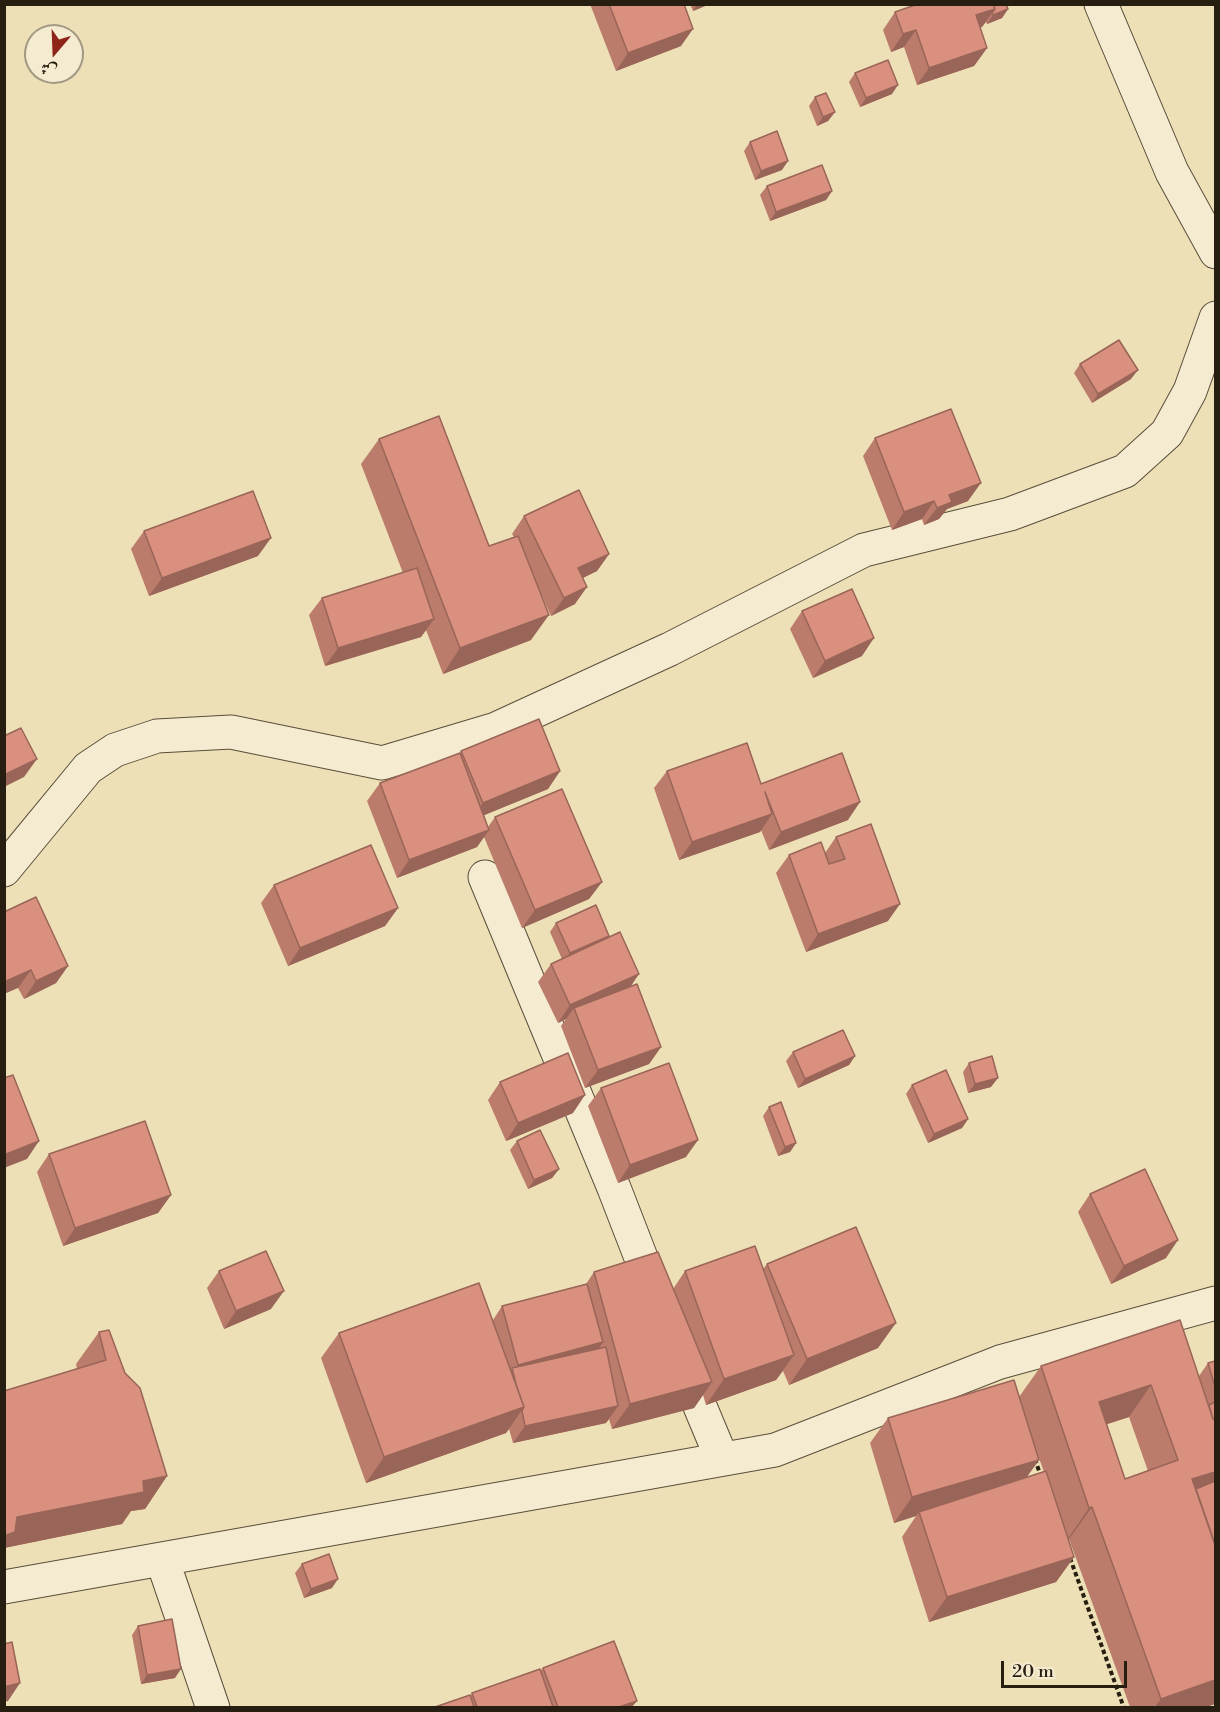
<!DOCTYPE html>
<meta charset="utf-8">
<style>
body{margin:0}
#map{position:relative;width:1220px;height:1712px;overflow:hidden;background:#eee0b6;font-family:"Libre Bodoni",Amiri,serif}
canvas{display:block}
.frame{position:absolute;inset:0;border:6px solid #271e12;pointer-events:none}
.north{position:absolute;left:24px;top:24px;width:60px;height:60px;box-sizing:border-box;background:#f4ebd0;border:2px solid #a29984;border-radius:50%;rotate:199deg;font-size:16px;font-weight:700;line-height:24px;text-align:center;color:#271e12}
.north::after{content:'';display:block;margin:auto;width:21px;height:27px;background:#8f2418;clip-path:polygon(50% 0,100% 100%,50% 72%,0 100%)}
.scale{position:absolute;left:1001px;top:1661px;width:126px;height:27px;box-sizing:border-box;border:3px solid #271e12;border-top:0;padding-left:8px;font-size:18px;line-height:21px;white-space:nowrap;color:#271e12;-webkit-text-stroke:4px #f4ebd0;paint-order:stroke}
</style>
<div id="map">
<canvas width="1220" height="1712"></canvas>
<div class="frame"></div>
<div class="north">ش</div>
<div class="scale">20 m</div>
</div>
<script>
const g = document.querySelector('canvas').getContext('2d');
g.lineJoin = 'round';
function strokePath(path, color, width, dash) { g.strokeStyle = color; g.lineWidth = width; g.lineCap = dash ? 'butt' : 'round'; g.setLineDash(dash || []); g.stroke(path); }
function fill(path, color) { g.fillStyle = color; g.fill(path, 'evenodd'); }
const path = new Path2D(`
 M1035 1459 1041 1477
 M1070 1558 1124 1708`);
const minor = new Path2D(`
 M1101 4 1172 172 1216 252
 M4 870 88 768 115 750 157 736 231 732 382 763 496 729 670 649 864 550 1010 514 1125 471 1167 433 1190 391 1216 318
 M485 877 614 1188 657 1299
 M681 1361 722 1459
 M162 1559 213 1708
 M4 1587 775 1450 1000 1362 1216 1303`);
const wall = new Path2D(`
 M590 4H684L681 46 616 71Z
 M690 4H710L693 11Z
 M1008 9 1002 18 987 24 986 22 982 27 980 28 987 48 974 66 917 85 904 47 891 52 883 30 895 12Z
 M855 73 892 94 860 107 849 82Z
 M815 97 835 112 828 121 817 126 809 106Z
 M750 142 782 170 755 180 744 151Z
 M767 186 832 191 826 200 770 221 760 195Z
 M1080 364 1131 379 1092 403 1074 373Z
 M875 438 968 501 947 509 939 519 924 525 922 519 892 530 863 456Z
 M379 439 489 546 514 537 512 534 524 516 609 554 597 571 583 578 575 604 551 616 542 596 531 640 443 674 426 630 421 637 325 666 309 615 322 598 403 573 361 464Z
 M144 531 258 556 149 596 131 549Z
 M802 611 862 656 813 678 790 629Z
 M461 751 560 771 548 789 484 815 488 827 495 817 602 882 589 899 522 928 484 837 477 847 397 878 367 801 380 783 460 753Z
 M667 771 761 784 848 820 769 850 761 830 760 832 679 860 654 788Z
 M836 837 888 921 806 952 776 873 789 855 825 853Z
 M274 885 398 908 385 926 288 966 261 903Z
 M4 912 68 966 56 983 24 999 18 988Z
 M556 923 609 936 608 938 661 1047 649 1064 585 1088 561 1026 566 1019 558 1023 538 982 551 964 562 959 550 932Z
 M793 1052 855 1056 849 1065 798 1088 786 1061Z
 M969 1063 991 1087 968 1093 963 1072Z
 M500 1082 573 1113 506 1141 488 1100Z
 M912 1085 968 1119 962 1128 928 1143 906 1094Z
 M601 1088 686 1157 618 1183 588 1106Z
 M769 1107 796 1143 790 1152 778 1156 763 1116Z
 M517 1141 559 1169 552 1178 528 1189 510 1150Z
 M49 1154 171 1195 158 1213 63 1246 37 1172Z
 M1090 1194 1166 1258 1111 1284 1078 1212Z
 M767 1264 878 1348 789 1385 783 1371 776 1380 706 1405 703 1395 694 1408 612 1429 609 1419 606 1423 513 1443 509 1429 506 1433 366 1483 321 1358 339 1333 493 1320 502 1306 586 1284 594 1272 673 1289 685 1271 763 1269Z
 M219 1271 271 1309 224 1329 207 1288Z
 M99 1332 125 1373 167 1476 145 1509 131 1511 122 1524 4 1548V1391L77 1369 76 1364Z
 M1215 1361V1704L1206 1707H1130L1069 1539 1068 1540 1074 1557 1056 1582 929 1622 902 1537 916 1516 894 1523 870 1443 888 1418 1019 1397 1041 1366 1199 1376 1208 1363ZM1129 1417 1148 1471 1125 1479 1107 1424ZM1029 1430 1044 1472 1026 1478 1039 1460Z
 M302 1564 332 1588 304 1598 295 1573Z
 M138 1626 175 1678 141 1684 132 1635Z
 M543 1668 632 1707H435L470 1696 472 1693 540 1671Z`);
const shadedWall = new Path2D(`
 M697 4H710L693 11Z
 M995 9 982 27 963 33 976 15Z
 M1008 9 1002 18 987 24 993 15Z
 M693 29 681 46 616 71 628 53Z
 M916 30 904 47 891 52 903 34Z
 M987 48 974 66 917 85 929 68Z
 M898 85 892 94 860 107 866 98Z
 M835 112 828 121 817 126 823 117Z
 M788 161 782 170 755 180 761 171Z
 M832 191 826 200 770 221 776 212Z
 M1138 370 1131 379 1092 403 1098 394Z
 M981 483 968 501 947 509 939 519 924 525 937 508 949 495Z
 M934 501 922 519 892 530 904 512Z
 M271 538 258 556 149 596 162 578Z
 M609 554 597 571 566 586 578 568Z
 M587 587 575 604 551 616 564 598Z
 M549 615 531 640 443 674 460 648Z
 M434 619 421 637 325 666 338 648Z
 M874 638 862 656 813 678 825 661Z
 M37 759 24 777 4 787V775Z
 M560 771 548 789 470 821 483 803Z
 M860 802 848 820 769 850 781 832Z
 M772 814 760 832 679 860 692 842Z
 M489 830 477 847 397 878 409 860Z
 M602 882 589 899 522 928 535 910Z
 M900 904 888 921 806 952 818 934Z
 M398 908 385 926 288 966 300 948Z
 M609 936 603 945 563 962 570 953Z
 M68 966 56 983 24 999 36 981Z
 M31 970 18 988 4 994V982Z
 M639 974 627 992 574 1008 566 1019 558 1023 570 1005Z
 M661 1047 649 1064 585 1088 598 1070Z
 M855 1056 849 1065 798 1088 805 1079Z
 M998 1078 991 1087 968 1093 975 1084Z
 M585 1095 573 1113 506 1141 518 1123Z
 M968 1119 962 1128 928 1143 934 1134Z
 M698 1140 686 1157 618 1183 630 1165Z
 M39 1141 27 1159 4 1168V1155Z
 M796 1143 790 1152 778 1156 785 1147Z
 M559 1169 552 1178 528 1189 534 1180Z
 M171 1195 158 1213 63 1246 75 1228Z
 M1178 1240 1166 1258 1111 1284 1124 1266Z
 M284 1291 271 1309 224 1329 236 1311Z
 M896 1323 878 1348 789 1385 807 1359Z
 M603 1342 591 1360 513 1372 518 1365Z
 M794 1355 776 1380 706 1405 724 1379Z
 M712 1382 694 1408 612 1429 630 1404Z
 M1151 1385 1129 1417 1077 1434 1099 1402Z
 M618 1406 606 1423 513 1443 525 1426Z
 M524 1407 506 1433 366 1483 384 1457Z
 M1039 1460 1021 1485 919 1512 916 1516 894 1523 912 1497Z
 M1215 1472V1496L1198 1502 1192 1479Z
 M167 1476 145 1509 131 1511 122 1524 4 1548V1535L17 1517 143 1481Z
 M1092 1507 1069 1539 1067 1540 1089 1508Z
 M1074 1557 1056 1582 929 1622 947 1597Z
 M338 1579 332 1588 304 1598 311 1589Z
 M181 1669 175 1678 141 1684 147 1675Z
 M1215 1680V1704L1206 1707H1155L1161 1699Z
 M20 1683 8 1701 4 1702V1687Z
 M637 1701 632 1707H619Z`);
const building = new Path2D(`
 M609 4H684L693 29 628 53Z
 M918 4H993L995 9 976 15 987 48 929 68 916 30 903 34 895 12Z
 M993 4H1006L1008 9 993 15 992 13 995 9Z
 M888 60 898 85 866 98 855 73Z
 M826 93 835 112 823 117 815 97Z
 M777 131 788 161 761 171 750 142Z
 M822 165 832 191 776 212 767 186Z
 M1119 340 1138 370 1098 394 1080 364Z
 M951 409 981 483 949 495 952 502 937 508 934 501 904 512 875 438Z
 M439 416 489 546 518 536 549 615 460 648 379 439Z
 M579 490 609 554 578 568 587 587 564 598 524 516Z
 M253 491 271 538 162 578 144 531Z
 M417 568 434 619 338 648 322 598Z
 M852 589 874 638 825 661 802 611Z
 M539 719 560 771 483 803 461 751Z
 M21 728 37 759 4 775V736Z
 M747 743 761 784 842 753 860 802 781 832 765 792 772 814 692 842 667 771Z
 M460 753 489 830 409 860 380 783Z
 M562 789 602 882 535 910 495 817Z
 M871 824 900 904 818 934 789 855 821 842 829 864 845 859 836 837Z
 M371 845 398 908 300 948 274 885Z
 M36 897 68 966 36 981 31 970 4 982V912Z
 M596 905 609 936 570 953 556 923Z
 M620 932 639 974 570 1005 551 964Z
 M637 984 661 1047 598 1070 574 1008Z
 M843 1030 855 1056 805 1079 793 1052Z
 M568 1053 585 1095 518 1123 500 1082Z
 M992 1056 998 1078 975 1084 969 1063Z
 M669 1063 698 1140 630 1165 601 1088Z
 M946 1070 968 1119 934 1134 912 1085Z
 M13 1075 39 1141 4 1155V1078Z
 M781 1102 796 1143 785 1147 769 1107Z
 M145 1121 171 1195 75 1228 49 1154Z
 M540 1130 559 1169 534 1180 517 1141Z
 M1145 1169 1178 1240 1124 1266 1090 1194Z
 M856 1227 896 1323 807 1359 767 1264Z
 M755 1246 794 1355 724 1379 685 1271Z
 M266 1251 284 1291 236 1311 219 1271Z
 M658 1252 712 1382 630 1404 594 1272Z
 M479 1283 524 1407 384 1457 339 1333Z
 M587 1284 603 1342 518 1365 502 1306Z
 M1180 1320 1213 1419H1215V1472L1192 1479 1215 1545V1680L1161 1699 1092 1507 1089 1508 1041 1366ZM1151 1385 1178 1460 1125 1479 1099 1402Z
 M109 1330 125 1373 140 1388 167 1476 143 1481 144 1492 17 1517 15 1532 4 1536V1391L106 1360 99 1332Z
 M606 1347 618 1406 525 1426 522 1411 524 1407 516 1384 512 1368Z
 M1215 1361V1387L1208 1363Z
 M1014 1380 1039 1460 912 1497 888 1418Z
 M1215 1402V1419H1213L1209 1405Z
 M1046 1471 1074 1557 947 1597 919 1512Z
 M1215 1481V1544L1196 1489Z
 M329 1554 338 1579 311 1589 302 1564Z
 M172 1619 181 1669 147 1675 138 1626Z
 M614 1641 637 1701 619 1707H558L543 1668Z
 M12 1642 20 1683 4 1687V1644Z
 M540 1669 553 1707H477L472 1693Z
 M470 1695 474 1707H435Z`);
strokePath(minor, '#594e3b', 35);
strokePath(path, '#271e12', 4, [4.5, 3]);
strokePath(minor, '#f4ebd0', 33);
fill(wall, '#bb7c6c');
fill(shadedWall, '#996558');
fill(building, '#da907e');
strokePath(building, '#996558', 1.5);
</script>
